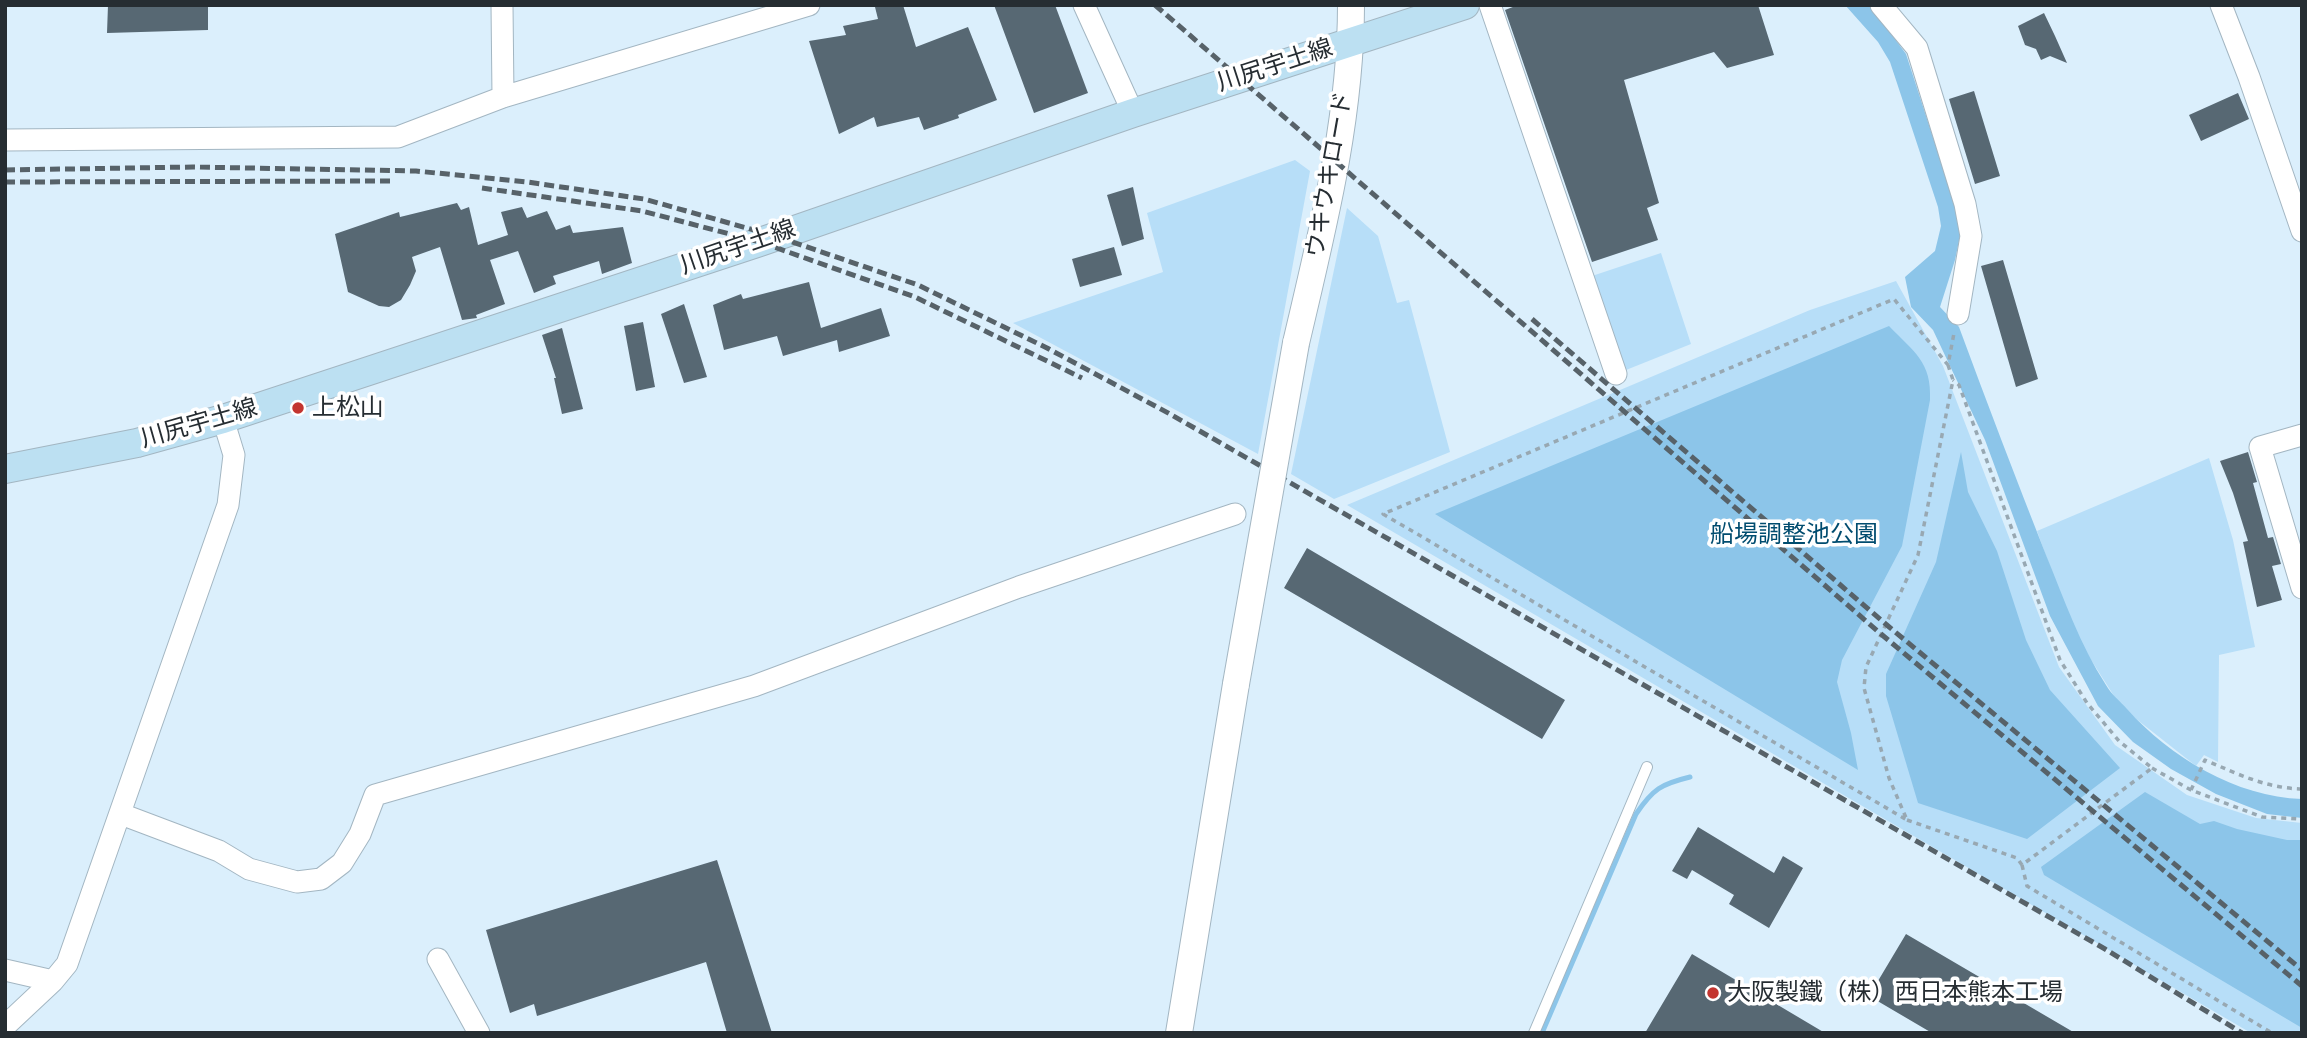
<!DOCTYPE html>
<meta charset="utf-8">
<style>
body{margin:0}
#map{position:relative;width:2307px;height:1038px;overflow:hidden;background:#dbeffc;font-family:Helvetica,sans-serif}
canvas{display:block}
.frame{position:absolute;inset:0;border:7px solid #262d32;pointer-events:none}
</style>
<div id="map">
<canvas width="2307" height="1038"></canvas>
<div class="frame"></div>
</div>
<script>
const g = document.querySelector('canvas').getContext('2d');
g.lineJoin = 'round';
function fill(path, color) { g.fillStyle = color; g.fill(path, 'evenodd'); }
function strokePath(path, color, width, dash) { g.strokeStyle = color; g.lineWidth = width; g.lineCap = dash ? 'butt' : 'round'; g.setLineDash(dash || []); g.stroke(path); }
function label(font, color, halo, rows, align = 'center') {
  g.font = font + ' Helvetica,"Noto Sans JP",sans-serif'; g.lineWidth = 7; g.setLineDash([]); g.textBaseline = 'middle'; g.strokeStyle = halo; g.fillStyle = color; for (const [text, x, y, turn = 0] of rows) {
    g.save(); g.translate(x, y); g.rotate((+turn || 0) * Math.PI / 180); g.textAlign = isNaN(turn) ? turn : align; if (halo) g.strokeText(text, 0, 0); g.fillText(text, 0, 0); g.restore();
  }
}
const green = new Path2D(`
 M1295 160 1310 171 1258 454 1013 323 1163 272 1147 213Z
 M1347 208 1378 236 1397 303 1409 300 1450 452 1334 499 1291 474Z
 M1661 253 1691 344 1621 372 1589 277Z
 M1896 281 1943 366 2059 667 2115 745 2187 795 2256 818 2302 823V1033H2251L1347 505 1810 310Z
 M2209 458 2233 540 2255 647 2219 655 2218 762 2204 755 2196 766 2121 707 2074 633 2037 531Z`);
const water = new Path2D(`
 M1845 5H1870L1906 54 1962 227 1955 260 1940 307 1959 327C1987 403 2016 479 2046 555 2064 599 2080 645 2106 685 2111 694 2120 701 2127 709 2170 757 2236 797 2302 799V818L2267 814 2216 794 2171 769 2133 742 2098 706 2050 616 1985 440 1933 330 1911 307 1905 277 1935 251 1941 226 1938 207 1890 62 1878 42Z
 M1889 326C1914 352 1932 362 1930 400L1902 546 1842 660 1837 682 1851 733 1858 770 1435 514Z
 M1961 452 1968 492 1997 551 2026 640 2050 690 2120 768 2027 839 1918 803 1886 696V674L1936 562Z
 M2145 792 2200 824 2214 821 2237 829 2287 840H2302V1028L2044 875 2041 867Z`);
const stream = new Path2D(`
 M1542 1033 1636 814C1653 789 1661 784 1690 777`);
const building = new Path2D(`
 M108 5H208V30L107 33Z
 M883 5H903L916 47 968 27 997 100 958 115 959 118 924 130 919 117 877 127 874 117 839 134 809 41 846 35 843 26 878 19 875 7Z
 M994 5H1055L1088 93 1034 113Z
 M1518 5H1758L1774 55 1727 68 1714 52 1624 80 1659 203 1647 208 1658 240 1592 262 1505 10Z
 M2044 13 2055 36 2067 63 2050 56 2041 60 2036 49 2025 45 2018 26Z
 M1974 91 2000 176 1975 184 1949 99Z
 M2238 93 2249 119 2201 141 2189 115Z
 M1133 187 1144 239 1122 246 1107 195Z
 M457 203 461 210 469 207 478 245 508 235 501 212 522 207 527 218 547 211 556 230 570 225 573 233 623 227 632 263 602 274 599 261 553 276 556 284 534 293 518 251 490 260 505 304 476 315 477 318 462 320 440 247 412 257 416 271 410 285 401 300 389 307 379 306 348 292 335 234 399 212 400 217Z
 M1114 247 1122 275 1080 287 1072 259Z
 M2003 260 2038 379 2016 387 1981 266Z
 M809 282 821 328 881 308 890 336 839 352 837 340 783 356 777 336 724 350 713 305 741 294 743 299Z
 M684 304 707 377 684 383 661 314Z
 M643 322 655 387 636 391 624 326Z
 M562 328 583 409 562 414 554 378H556L542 335Z
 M2248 452 2257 482 2253 483 2268 538 2273 537 2281 564 2272 566 2282 600 2257 607 2243 542 2248 541 2233 493 2220 461Z
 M1307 548 1565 700 1542 739 1284 588Z
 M1698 827 1774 873 1783 856 1803 868 1769 928 1729 904 1734 895 1692 870 1687 879 1672 871Z
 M717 860 772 1033H727L706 962 537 1016 534 1004 510 1013 486 930Z
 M1906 934 2075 1033H1932L1869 996Z
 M1692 954 1825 1033H1645Z`);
const path = new Path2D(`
 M1948 365 1953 380 1918 555 1866 667 1864 688 1889 778 1907 820 1383 514 1894 299 1948 365 1954 333
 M2152 768 2191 790 2262 817 2302 819
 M2191 790 2205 760C2238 774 2265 788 2302 789
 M1907 820 2017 858 2022 865 2152 768 2119 741 2087 703 2060 660 1959 385 1953 380
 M2022 865 2027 886 2272 1033`);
const service = new Path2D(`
 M1534 1033 1647 767`);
const minor = new Path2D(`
 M502 5 503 97
 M1084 5 1133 113
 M1490 5 1616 374
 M1881 5 1917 48 1965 204 1971 236 1958 314
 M2221 5 2249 77 2302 231
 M5 140 398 137 503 97 809 5
 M2302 435 2260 447 2302 588
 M121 814 219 851 249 869 297 882 321 879 342 863 360 834 375 795 754 686 1019 587 1235 514
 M438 959 479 1033
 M5 970 53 981
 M5 1026 53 981 67 964 228 505 234 455 223 419`);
const tertiary = new Path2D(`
 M1296 343C1322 232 1351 120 1351 5
 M1179 1033 1236 684`);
const secondary = new Path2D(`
 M5 469 137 443 223 419 760 242 1133 113 1465 5`);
const rail = new Path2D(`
 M1155 5 1881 634 2302 986
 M5 170 193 167 416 171 527 182 644 199 775 236 918 285 1047 348 1170 414 2105 949 2242 1033
 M5 182 395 181
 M482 188 642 211 760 242 915 297 1082 378
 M1532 319 1888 626 2302 970`);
const tertiaryBridge = new Path2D(`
 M1236 684 1296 343`);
const markers = [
 [298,408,7,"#c33530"],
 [1713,993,7,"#c33530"]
];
const streetNames = [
 ["川尻宇土線",1275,66,-18],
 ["ウキウキロード",1330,175,-80],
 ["川尻宇土線",738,248,-19],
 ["川尻宇土線",199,424,-16]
];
const poiNames = [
 ["上松山",312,408],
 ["大阪製鐵（株）西日本熊本工場",1727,993]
];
const parkNames = [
 ["船場調整池公園",1794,535]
];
fill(green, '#b7def8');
fill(water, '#8cc5e9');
strokePath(stream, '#8cc5e9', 5);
fill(building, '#576873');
strokePath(service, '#a3b6c2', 12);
strokePath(minor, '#a3b6c2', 23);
strokePath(tertiary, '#a3b6c2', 28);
strokePath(secondary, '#a3b6c2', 30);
strokePath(path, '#98a8b2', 3.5, [5, 5]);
strokePath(service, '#fff', 10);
strokePath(minor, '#fff', 21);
strokePath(tertiary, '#fff', 26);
strokePath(secondary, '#bce0f2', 28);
strokePath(rail, '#576269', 5, [10, 5]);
strokePath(tertiaryBridge, '#a3b6c2', 28, []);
strokePath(tertiaryBridge, '#fff', 26);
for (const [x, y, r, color] of markers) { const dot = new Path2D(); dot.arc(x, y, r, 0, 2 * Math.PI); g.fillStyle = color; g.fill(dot); strokePath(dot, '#fff', 2.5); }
label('24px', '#262d32', '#fff', streetNames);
label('24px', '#262d32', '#fff', poiNames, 'left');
label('24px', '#004c6f', '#fff', parkNames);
</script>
